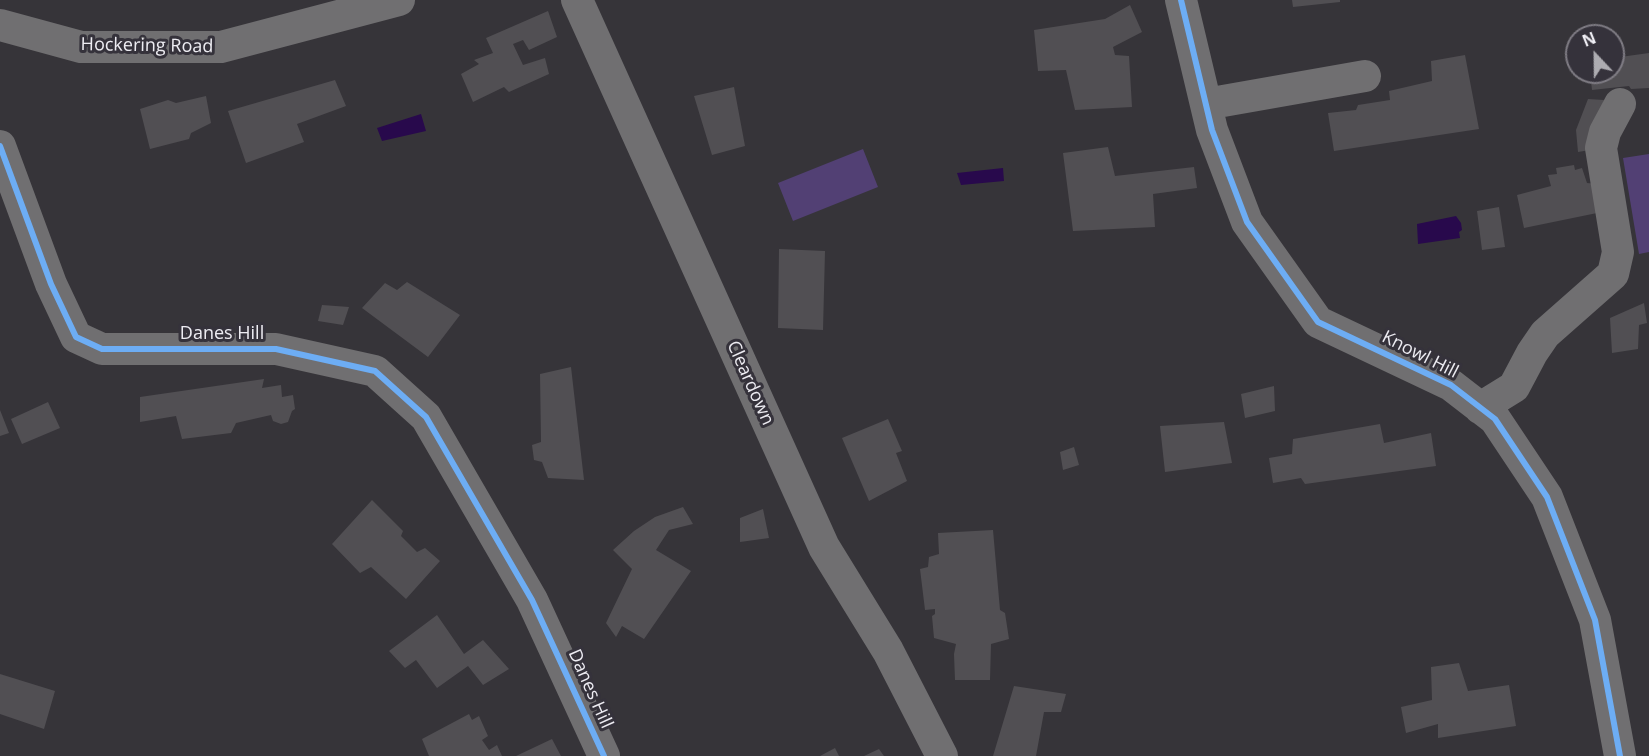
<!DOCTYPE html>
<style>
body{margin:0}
#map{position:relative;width:1649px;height:756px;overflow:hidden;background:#363439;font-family:"Open Sans",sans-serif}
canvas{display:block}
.north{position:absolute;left:1565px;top:24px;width:60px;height:60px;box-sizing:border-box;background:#35323b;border:2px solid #7f7c84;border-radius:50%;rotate:338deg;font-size:16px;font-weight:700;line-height:24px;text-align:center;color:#edecf2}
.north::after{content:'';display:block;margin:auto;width:21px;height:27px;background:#adacb1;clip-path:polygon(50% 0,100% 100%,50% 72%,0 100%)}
</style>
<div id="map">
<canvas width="1649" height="756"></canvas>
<div class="north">N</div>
</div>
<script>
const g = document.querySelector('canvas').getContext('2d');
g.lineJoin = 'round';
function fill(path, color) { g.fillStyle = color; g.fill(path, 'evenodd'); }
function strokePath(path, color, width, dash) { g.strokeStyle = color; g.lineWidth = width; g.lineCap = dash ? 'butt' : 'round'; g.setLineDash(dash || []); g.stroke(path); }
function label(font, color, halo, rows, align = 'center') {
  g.font = font + ' "Open Sans",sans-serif'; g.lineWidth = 6; g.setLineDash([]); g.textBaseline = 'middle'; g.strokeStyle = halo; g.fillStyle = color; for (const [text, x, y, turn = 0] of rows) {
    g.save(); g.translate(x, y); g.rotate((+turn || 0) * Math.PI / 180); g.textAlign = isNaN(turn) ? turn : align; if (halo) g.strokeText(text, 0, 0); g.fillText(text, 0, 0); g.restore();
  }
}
const green = new Path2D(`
 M863 149 878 187 793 221 778 183Z
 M1649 154V252L1639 254 1623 158Z`);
const water = new Path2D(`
 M421 114 426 131 382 141 377 128Z
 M1003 168 1004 181 961 185 957 173Z
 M1456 216 1461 223 1462 230 1459 232 1460 238 1418 244 1417 224Z`);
const building = new Path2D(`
 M1292 0H1340V2L1293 7Z
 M1130 5 1142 32 1113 47 1115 55 1129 56 1132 107 1075 110 1066 70 1038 71 1034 30 1105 19Z
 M548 11 557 37 529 50 523 40 513 44 523 65 545 58 549 74 509 92 504 87 473 102 461 74 479 64 474 60 493 53 486 38Z
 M1649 53V88L1631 89 1629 86 1592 90 1590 72H1613V58Z
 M1465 55 1479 129 1334 151 1328 113 1356 110 1358 105 1390 100 1389 91 1432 81 1431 61Z
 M335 80 346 106 297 124 304 142 246 163 228 111Z
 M734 87 745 146 712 155 694 96Z
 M206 96 211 123 191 133 189 139 150 149 140 109 168 100 176 103Z
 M1588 99 1604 100 1590 150 1578 152 1576 130Z
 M1108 147 1115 176 1194 167 1197 188 1153 194 1155 227 1073 231 1063 153Z
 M1574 165 1575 170 1582 168 1587 183 1597 184 1602 212 1524 228 1517 195 1551 186 1548 175 1557 174 1556 168Z
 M1499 207 1505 247 1482 250 1477 211Z
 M779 249 825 251 823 330 778 328Z
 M407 282 460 315 428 357 362 308 385 283 397 290Z
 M1644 303 1647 323 1639 325 1638 349 1612 353 1610 318Z
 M322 305 349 307 343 325 318 321Z
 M571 367 584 480 548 478 542 462 534 460 532 445 541 442 540 374Z
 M264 379 262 388 281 385 282 397 293 395 295 409 292 411 288 422 281 424 273 421 271 415 236 423 231 433 182 439 176 416 140 422V397Z
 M1274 386 1275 411 1245 418 1241 394Z
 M48 402 60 428 22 444 11 419Z
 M0 410 9 433 0 436Z
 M888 419 902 451 896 453 907 481 869 501 842 438Z
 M1224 422 1232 463 1165 472 1160 426Z
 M1380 424 1384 443 1431 433 1436 466 1305 484 1301 478 1273 483 1269 458 1292 454 1293 439Z
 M1074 447 1079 465 1063 470 1060 452Z
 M372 500 403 531 401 536 417 552 425 548 440 561 406 599 371 567 360 573 332 544Z
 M683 507 693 524 669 530 656 550 691 571 644 639 622 626 616 637 606 623 632 569 613 550 634 531 655 517Z
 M763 509 769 538 740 542V518Z
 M993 530 1000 610 1005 613 1009 639 991 644 990 680H955L954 654 956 644 934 638 932 616 935 614V609L925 610 920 569 928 567 929 557 939 554 938 533Z
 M437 615 464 654 483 640 509 669 483 685 468 666 437 688 416 660 405 668 389 651Z
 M1459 663 1468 691 1509 685 1516 726 1438 738V724L1406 733 1401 707 1432 700 1431 667Z
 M0 674 55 691 44 729 0 714Z
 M1014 686 1066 694 1061 712H1044L1036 756H993Z
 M469 714 472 720 479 716 488 736 482 740 489 750 497 745 502 756H429L422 739Z
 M552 739 561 756H516Z
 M835 748 839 756H820Z
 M879 749 884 756H864Z`);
const minor = new Path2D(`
 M577 0 824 547 888 651 942 756
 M1181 0 1212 130 1247 222 1318 322 1451 385 1495 419 1547 497 1595 620 1620 756
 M0 25 81 47H221L399 0
 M1206 104 1365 76
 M0 146 51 284 76 337 102 349H276L375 371 426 417 532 600 604 756
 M1480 408 1514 387 1532 353 1545 334 1613 274 1618 252 1601 148 1605 132 1620 104`);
const cycleway = new Path2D(`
 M1181 0 1212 130 1247 222 1318 322 1451 385 1495 419 1547 497 1595 620 1620 756
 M0 146 51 284 76 337 102 349H276L375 371 426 417 532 600 604 756`);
const streetNames = [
 ["Hockering Road",147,46,1],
 ["Danes Hill",222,334],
 ["Knowl Hill",1420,355,27],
 ["Cleardown",750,383,66],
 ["Danes Hill",590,689,66]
];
fill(green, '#524074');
fill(water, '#28094c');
fill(building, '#514f53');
strokePath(minor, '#706f71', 32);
strokePath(cycleway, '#6dadf4', 6);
label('18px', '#edecf2', '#35323b', streetNames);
</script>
